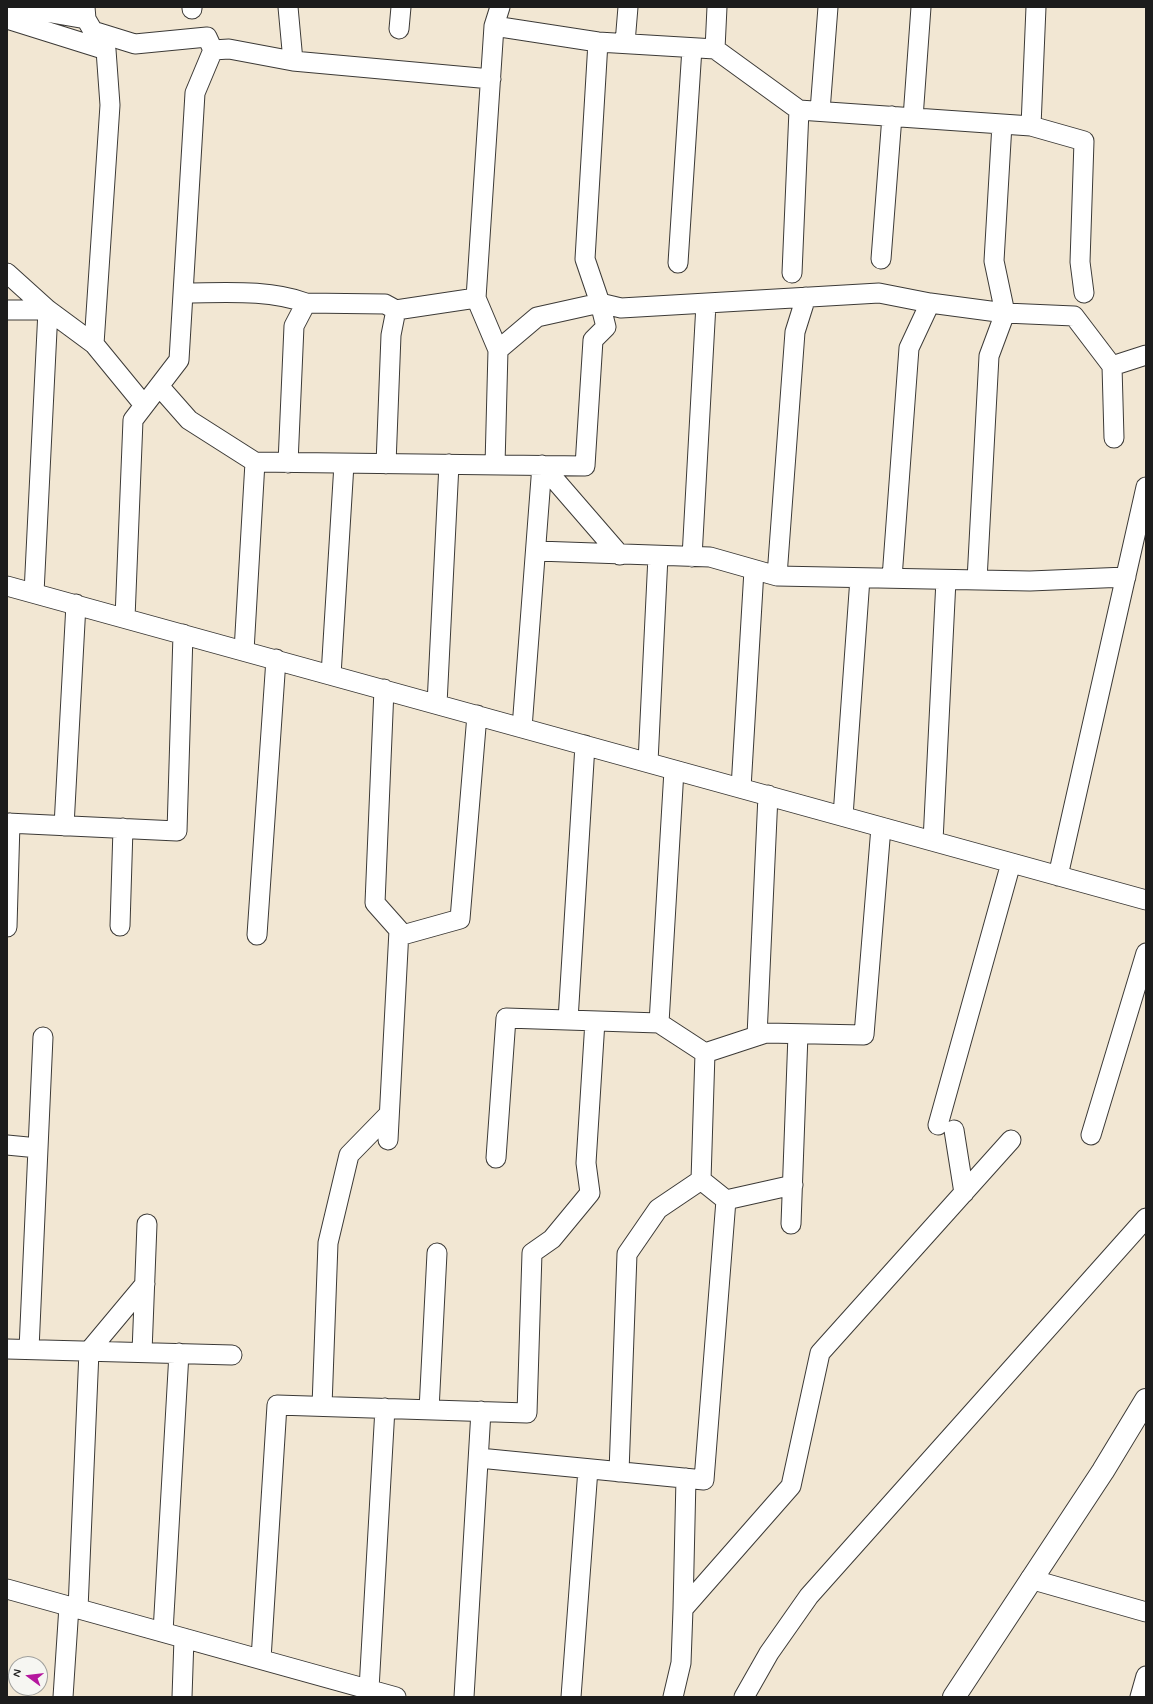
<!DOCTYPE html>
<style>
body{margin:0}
#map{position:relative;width:1153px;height:1704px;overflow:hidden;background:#f2e7d3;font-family:Mynerve,sans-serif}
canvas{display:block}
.frame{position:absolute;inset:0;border:8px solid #1c1c1c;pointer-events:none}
.north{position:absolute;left:8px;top:1656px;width:40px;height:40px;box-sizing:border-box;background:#f6f6f2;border:1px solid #9f9f9c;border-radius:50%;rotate:285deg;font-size:11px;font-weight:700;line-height:16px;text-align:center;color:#1c1c1c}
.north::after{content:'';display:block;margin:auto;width:14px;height:18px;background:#b5179e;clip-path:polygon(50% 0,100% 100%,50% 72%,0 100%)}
</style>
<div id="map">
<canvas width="1153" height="1704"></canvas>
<div class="frame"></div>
<div class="north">N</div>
</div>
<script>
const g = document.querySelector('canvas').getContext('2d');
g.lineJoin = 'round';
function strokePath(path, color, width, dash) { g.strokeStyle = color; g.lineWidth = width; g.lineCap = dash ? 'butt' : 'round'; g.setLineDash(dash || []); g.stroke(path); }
const minor = new Path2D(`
 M17 7 86 19
 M85 7 86 19 93 31 135 44 207 37 213 50 229 49 293 61 491 79
 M288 7 293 61
 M192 9V7
 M7 19 106 50 110 105 94 344
 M494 26 598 42 715 49 799 110 1031 126 1084 141 1080 262 1084 293
 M399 29 401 7
 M625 43 628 7
 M715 49 717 7
 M820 111 828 7
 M913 118 921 7
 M1031 126 1036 7
 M881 259 892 116
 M678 263 692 48
 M7 273 48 310 94 344 144 405
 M792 273 799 110
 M183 293C223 293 268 289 306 303L385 304 396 310 476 298
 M7 310H48L34 593
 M498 350 537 317 600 303 585 259 598 42
 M1112 366 1146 355
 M159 386 189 420 255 462 585 466 593 340 606 327 600 303 621 308 879 293 930 303 1005 313 1074 316 1112 366 1114 438
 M288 463 294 326 306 303
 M386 464 391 335 396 310
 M495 465 498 350 476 298 494 26 500 7
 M542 465 620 555
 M537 551 710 557 777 576 1030 581 1126 577
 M692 557 706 304
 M777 576 795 332 806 297
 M892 578 909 348 930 303
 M977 580 989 356 1005 313 994 261 1002 124
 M7 586 1146 900
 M125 618 133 420 179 360 195 93 213 50
 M244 651 255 462
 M331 675 344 464
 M384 689 375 903 399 930 388 1140
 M437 704 449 464
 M522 728 542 465
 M648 762 658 556
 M741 788 754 570
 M843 816 860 578
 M7 823 177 831 183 634
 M64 826 76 604
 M933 841 946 580
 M1058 876 1146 487
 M120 926 123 828
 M7 927 10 823
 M257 935 276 659
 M399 936 460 919 477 715
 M568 1020 585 745
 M659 1023 674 770
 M757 1036 768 795
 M938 1125 1011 863
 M954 1130 964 1193
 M1091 1135 1146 953
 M7 1145 38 1148
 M496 1158 506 1018 659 1023 705 1053 766 1033 864 1035 881 827
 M701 1180 705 1053
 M726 1200 793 1185
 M791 1224 798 1034
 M7 1349 232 1355
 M29 1349 43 1037
 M142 1352 147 1224
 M322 1406 328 1243 349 1155 389 1114
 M429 1410 437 1253
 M479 1458 704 1480 726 1200
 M619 1472 627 1254 658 1209 701 1180 726 1200
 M1030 1579 1146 1612
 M7 1589 396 1697
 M78 1609 89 1351 145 1284
 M683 1609 686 1478
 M163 1632 179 1353
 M261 1659 277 1405 527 1413 532 1253 552 1239 590 1193 586 1163 595 1021
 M369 1689 385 1408
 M63 1697 69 1606
 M182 1697 184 1638
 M464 1697 481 1411
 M571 1697 588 1469
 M673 1697 681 1663 683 1609 791 1486 820 1353 1011 1140
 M744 1697 769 1653 809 1596 1146 1218
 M1140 1697 1146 1676`);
const tertiary = new Path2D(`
 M954 1697 1103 1471 1146 1400`);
strokePath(minor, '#3c3a37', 21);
strokePath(tertiary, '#3c3a37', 24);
strokePath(minor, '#fff', 19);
strokePath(tertiary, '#fff', 22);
</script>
